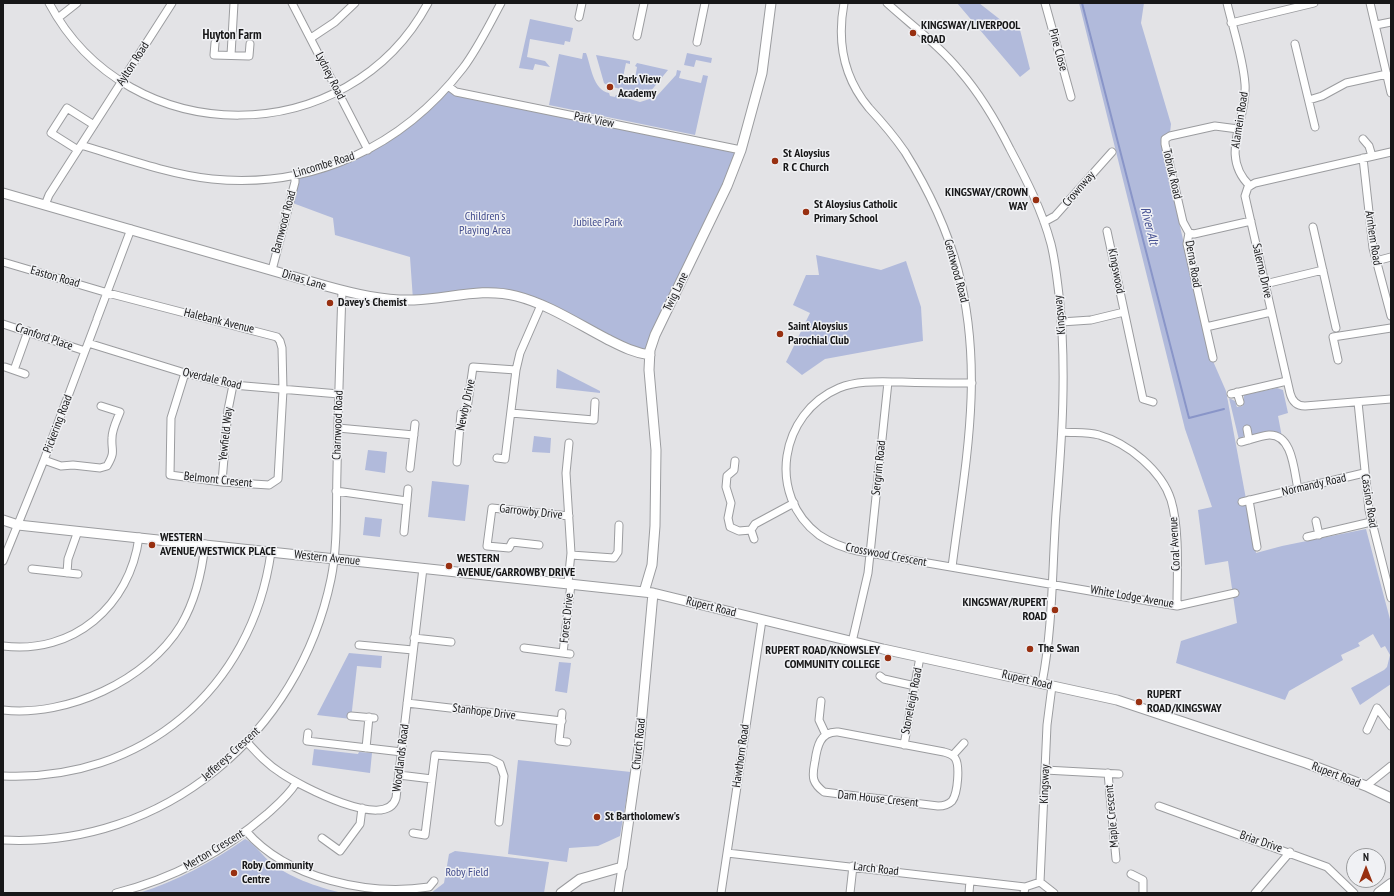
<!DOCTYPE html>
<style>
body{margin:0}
#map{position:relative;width:1394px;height:896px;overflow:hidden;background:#e3e3e6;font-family:"PT Sans Narrow",sans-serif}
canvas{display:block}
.frame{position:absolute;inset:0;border:4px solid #171718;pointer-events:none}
.north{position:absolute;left:1346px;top:848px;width:40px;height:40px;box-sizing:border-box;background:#f0f1f4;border:1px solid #999a9c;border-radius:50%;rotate:0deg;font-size:11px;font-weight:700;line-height:16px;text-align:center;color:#171718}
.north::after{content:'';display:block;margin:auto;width:14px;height:18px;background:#983011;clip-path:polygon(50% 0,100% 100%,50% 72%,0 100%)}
</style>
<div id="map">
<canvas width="1394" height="896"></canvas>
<div class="frame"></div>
<div class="north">N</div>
</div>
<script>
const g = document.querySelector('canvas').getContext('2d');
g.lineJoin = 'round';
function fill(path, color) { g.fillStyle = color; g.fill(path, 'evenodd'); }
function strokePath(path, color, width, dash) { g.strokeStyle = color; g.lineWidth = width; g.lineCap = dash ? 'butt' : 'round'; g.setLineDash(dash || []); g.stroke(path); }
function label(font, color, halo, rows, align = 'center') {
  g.font = font + ' "PT Sans Narrow",sans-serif'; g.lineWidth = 3; g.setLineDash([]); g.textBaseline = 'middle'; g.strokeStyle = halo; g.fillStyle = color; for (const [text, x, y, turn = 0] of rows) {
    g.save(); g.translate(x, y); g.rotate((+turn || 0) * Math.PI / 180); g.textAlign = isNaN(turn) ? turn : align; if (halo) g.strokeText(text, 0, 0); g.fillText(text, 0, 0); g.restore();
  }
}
const green = new Path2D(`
 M957 3H979L1002 21 1019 26 1030 69 1020 77Z
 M1079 3H1144L1141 23 1171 124 1170 133 1163 137 1161 144 1209 352 1226 391 1256 553 1282 546 1366 529 1391 623V684L1360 705 1351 688 1384 670 1387 667 1390 655 1385 646 1381 648 1373 634 1358 643 1360 646 1341 655 1343 660 1289 691 1285 700 1176 663 1181 641 1237 623 1228 561 1205 565 1198 510 1212 507 1185 429Z
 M530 19 573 28 570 42 565 41 564 45 530 39 527 57 545 61 550 67 535 64 533 70 519 68Z
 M583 53H586C591 66 593 90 609 93L610 96 615 97 616 95 640 102 656 97 676 75 677 70 681 71 679 78 701 83 703 75 708 76 695 135 549 105 559 54 582 59Z
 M687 53 712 58 711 63 696 60 694 67 684 65Z
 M596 55 630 61V64L626 63 622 82 634 85 637 67 635 66 637 63 668 70 650 92 643 94 608 86 604 83Z
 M448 86 451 89 741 150 650 355 517 296 413 300 410 257 335 235 333 218 290 202 300 174 351 160 409 124Z
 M816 255 881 270 906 261 921 307 923 341 825 359 802 375 786 362 810 313 793 305 806 275H819Z
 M557 369 600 391V393L556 388Z
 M1277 388 1283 390 1288 413 1278 416 1282 437 1254 435 1244 430V436L1239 440 1229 398 1235 401 1237 407 1243 406 1244 395Z
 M534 436 551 438 550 453 532 452Z
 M368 450 387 452 385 473 365 470Z
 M432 481 469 485 465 521 428 517Z
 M365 517 382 519 380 537 363 535Z
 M349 653 382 656 381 668 357 666 351 719 317 715Z
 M559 662 571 663 567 693 555 691Z
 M314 749 358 754 359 752 372 753 370 773 312 765Z
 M518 760 631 772 620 836 598 846 569 848 567 862 508 854Z
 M245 839C253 842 261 854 268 860 287 877 317 887 342 893H139C177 881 212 862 245 839Z
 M455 851 549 862 544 893H431L444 883 449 854Z`);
const stream = new Path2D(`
 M1082 3 1189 418 1224 409`);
const minor = new Path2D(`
 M49 3C129 153 348 152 428 3
 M292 3 368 150
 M844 3C837 41 843 77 869 108 882 122 894 136 905 152 928 189 947 229 958 270 985 373 965 465 952 567
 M887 3C911 25 939 45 960 71 980 94 996 121 1010 149 1026 179 1042 210 1051 244 1055 260 1057 278 1059 295 1067 368 1062 440 1056 513 1052 570 1053 627 1042 683
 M1045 3 1071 97
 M1227 3C1233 29 1243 57 1245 84 1248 119 1218 155 1250 186
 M1370 3 1391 93
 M579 17 582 3
 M58 18 77 3
 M1231 23 1314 3
 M1376 25 1391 22
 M637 36 644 3
 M311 38 335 22 355 3
 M697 42 705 3
 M215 43 214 55 249 56 250 44
 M1295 44 1315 127
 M231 55 234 3
 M448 86 456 92 741 150
 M1309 100 1322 96 1346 83 1387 74
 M1363 139 1369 146 1372 156
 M81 145C124 158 168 174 212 179 313 189 402 147 463 68 478 48 489 25 501 3
 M78 150 51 133 67 108 94 125
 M1391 152 1255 183 1248 187 1245 196 1290 393C1292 401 1297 406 1305 406L1391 399
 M1363 158 1373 248 1391 316
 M45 205 49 195 172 3
 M1044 222 1055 216 1112 152
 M1313 227 1336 328
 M1107 231 1143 399 1153 402
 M1189 233 1183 222 1165 144V139L1170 136 1215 126 1238 129
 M1189 233 1187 244 1213 358
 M1189 233 1194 234 1251 221
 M1376 261 1391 257
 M3 262 108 293 277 337 280 341 282 348 283 390 278 479 269 485 222 482 170 475 171 418 185 373
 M272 270 295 182V175
 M1265 284 1323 270
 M97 319 131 229
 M1061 322 1091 320 1124 312
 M3 324 85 351
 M1206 327 1271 312
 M88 343 185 373 233 385 339 394
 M1338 360 1333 337 1391 328
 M5 367 25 374
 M14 370 28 331
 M972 383C949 383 926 383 902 382 882 382 859 380 839 388 780 413 766 495 819 535 831 543 844 548 858 551L1177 606 1235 593
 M1237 392 1240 402
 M1231 394 1287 381
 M1358 402 1369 510 1391 598
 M511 413 594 420 595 402
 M338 428 414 435
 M1247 429 1249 440
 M1063 432C1075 433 1087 432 1099 435 1128 443 1162 471 1171 500 1180 530 1177 574 1177 606
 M1241 442C1250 440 1259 436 1269 435 1293 434 1294 472 1298 489
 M497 458 505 459 516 370 520 353 541 305
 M44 460 61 466 73 465 100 468 107 466C116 451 111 451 112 438 112 429 117 420 120 412L101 406
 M735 461 734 470 727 476 726 487 731 503 728 518 730 527 739 531 751 530
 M457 462 461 413 467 409 473 367 516 370
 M410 468 415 424
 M222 482 228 410 233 385
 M336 491 407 501
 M1249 500 1257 547
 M1242 502 1364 473
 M1316 521 1319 535
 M404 532 408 489
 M1307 537 1371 522
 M754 539 751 530 755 524 794 503
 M539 545 512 542 509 548 487 546 492 508 569 516
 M571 555 614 558 618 552 619 525
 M3 561 44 460 96 322
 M32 569 78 574
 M67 573 68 559 78 531
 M568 583 571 553 566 473 569 443
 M414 638 451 642
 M852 642 868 573 888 382
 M359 645 413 650
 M3 646C73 655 130 606 139 537
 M524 648 570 654
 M563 653 571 584
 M880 676 884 679 915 686
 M821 701 819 720 826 735
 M407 703 562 721
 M3 710C67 717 147 681 181 625 195 601 202 572 205 544
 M562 713 559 741 567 742
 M351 716 374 718
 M1367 730 1377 708 1391 726
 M838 732 944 752C948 753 952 754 955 758 960 765 958 793 952 801 948 805 943 806 938 806L824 792C820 789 816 786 814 780 812 774 814 767 815 761 817 747 820 731 838 732Z
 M308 733 307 741 402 752
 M247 742C258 754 268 765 281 773 299 785 387 832 396 798L423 568
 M904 745 920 657
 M366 748 369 717
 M953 755 964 743
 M1045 770 1119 774
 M1108 773 1116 859
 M399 775 432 779
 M3 776C142 782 252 689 271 552
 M1366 786 1391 766
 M1159 806 1327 867 1354 893
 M246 831C287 879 369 896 429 887L434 881
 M413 833 425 835 435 755 490 759 500 764 504 776 499 822
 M322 838 340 851 360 824 362 808
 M3 840C164 848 299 734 331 579 338 545 336 505 337 471 338 411 340 351 342 291
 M727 853 1025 887
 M1131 874 1143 880V893
 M1040 882 1047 725 1052 686
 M116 893C172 879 223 852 267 814 278 804 289 795 296 783
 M618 893 622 867
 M721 893 762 620
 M850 893 853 866
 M969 893 970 881
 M1024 893 1025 887 1040 882 1054 893
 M1255 893 1290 852`);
const tertiary = new Path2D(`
 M3 193 326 286C355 294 384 301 414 300 448 299 482 287 516 296 548 304 578 324 607 339 621 346 634 353 650 355
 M3 520 18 525 653 593 883 649 1117 700 1306 763 1366 786 1391 798
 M644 592 652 565 655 526 656 450 649 370 650 350 655 335 727 186 741 150 762 73 771 3
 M561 893 580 879 622 867 639 748 653 593`);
const secondary = new Path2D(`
 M1379 893 1391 884`);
const markers = [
 [913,33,4,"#983011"],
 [610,87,4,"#983011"],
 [775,161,4,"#983011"],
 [1036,200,4,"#983011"],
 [806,212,4,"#983011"],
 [330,303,4,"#983011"],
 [780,334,4,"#983011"],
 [152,545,4,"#983011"],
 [449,566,4,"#983011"],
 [1055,610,4,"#983011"],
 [1030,649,4,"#983011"],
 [888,658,4,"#983011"],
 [1139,702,4,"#983011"],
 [597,817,4,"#983011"],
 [234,873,4,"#983011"]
];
const poiNames = [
 ["KINGSWAY/LIVERPOOL",921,26],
 ["ROAD",921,40],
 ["Park View",618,80],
 ["Academy",618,94],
 ["St Aloysius",783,154],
 ["R C Church",783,168],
 ["KINGSWAY/CROWN",1028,193,"right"],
 ["WAY",1028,207,"right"],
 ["St Aloysius Catholic",814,205],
 ["Primary School",814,219],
 ["Davey's Chemist",338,303],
 ["Saint Aloysius",788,327],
 ["Parochial Club",788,341],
 ["WESTERN",160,538],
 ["AVENUE/WESTWICK PLACE",160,552],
 ["WESTERN",457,559],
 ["AVENUE/GARROWBY DRIVE",457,573],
 ["KINGSWAY/RUPERT",1047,603,"right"],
 ["ROAD",1047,617,"right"],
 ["The Swan",1038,649],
 ["RUPERT ROAD/KNOWSLEY",880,651,"right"],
 ["COMMUNITY COLLEGE",880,665,"right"],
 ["RUPERT",1147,695],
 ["ROAD/KINGSWAY",1147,709],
 ["St Bartholomew's",605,817],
 ["Roby Community",242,866],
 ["Centre",242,880]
];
const streetNames = [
 ["Pine Close",1058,50,75],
 ["Aylton Road",133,64,-57],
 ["Lydney Road",330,76,63],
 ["Park View",594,120,11],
 ["Alamein Road",1240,120,-81],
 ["Lincombe Road",324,165,-17],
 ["Tobruk Road",1172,174,77],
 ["Crownway",1079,189,-49],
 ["Barnwood Road",284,222,-75],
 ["Arnhem Road",1373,238,81],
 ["Derna Road",1193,264,80],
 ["Gentwood Road",956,271,75],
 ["Kingswood",1116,271,79],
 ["Salerno Drive",1262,271,77],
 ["Easton Road",55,277,16],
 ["Dinas Lane",304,280,17],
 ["Twig Lane",676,292,-64],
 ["Kingsway",1060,315,-95],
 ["Halebank Avenue",219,321,14],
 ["Cranford Place",44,337,19],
 ["Overdale Road",212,379,13],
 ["Newby Drive",466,405,-78],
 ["Pickering Road",58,424,-69],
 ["Charnwood Road",338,425,-88],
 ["Yewfield Way",226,434,-84],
 ["Sergrim Road",879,468,-84],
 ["Belmont Cresent",218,480,6],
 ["Normandy Road",1314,485,-13],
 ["Cassino Road",1369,501,81],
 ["Garrowby Drive",531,512,6],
 ["Coral Avenue",1175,544,-93],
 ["Crosswood Crescent",886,555,11],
 ["Western Avenue",327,558,6],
 ["White Lodge Avenue",1132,597,10],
 ["Rupert Road",711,607,14],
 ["Forest Drive",567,618,-84],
 ["Rupert Road",1027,680,13],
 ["Stoneleigh Road",912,701,-79],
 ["Stanhope Drive",484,712,7],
 ["Church Road",639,744,-84],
 ["Jeffereys Crescent",231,754,-42],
 ["Hawthorn Road",741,756,-82],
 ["Woodlands Road",401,758,-83],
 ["Rupert Road",1336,775,21],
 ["Kingsway",1045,784,-88],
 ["Dam House Cresent",878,799,6],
 ["Maple Crescent",1112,816,-95],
 ["Briar Drive",1261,842,19],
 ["Merton Crescent",214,850,-31],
 ["Larch Road",876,869,7]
];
const parkNames = [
 ["Children's",485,217],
 ["Playing Area",485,231],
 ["Jubilee Park",598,223],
 ["Roby Field",467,873]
];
const neighbourhoodNames = [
 ["Huyton Farm",232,35]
];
const waterNames = [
 ["River Alt",1149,226,76]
];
fill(green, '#b1badb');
strokePath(stream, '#8995c8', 2);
strokePath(minor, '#9b9c9f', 9);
strokePath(tertiary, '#9b9c9f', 11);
strokePath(secondary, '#9b9c9f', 12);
strokePath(minor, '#fff', 7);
strokePath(tertiary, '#fff', 9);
strokePath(secondary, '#fff', 10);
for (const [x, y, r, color] of markers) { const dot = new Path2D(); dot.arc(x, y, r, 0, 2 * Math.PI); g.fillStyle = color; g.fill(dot); strokePath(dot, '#f0f1f4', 1.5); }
label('bold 12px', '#171718', '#f0f1f4', poiNames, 'left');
label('12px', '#171718', '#f0f1f4', streetNames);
label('12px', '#424c8d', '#f0f1f4', parkNames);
label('bold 13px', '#171718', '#f0f1f4', neighbourhoodNames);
label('italic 13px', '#465192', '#f0f1f4', waterNames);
</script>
